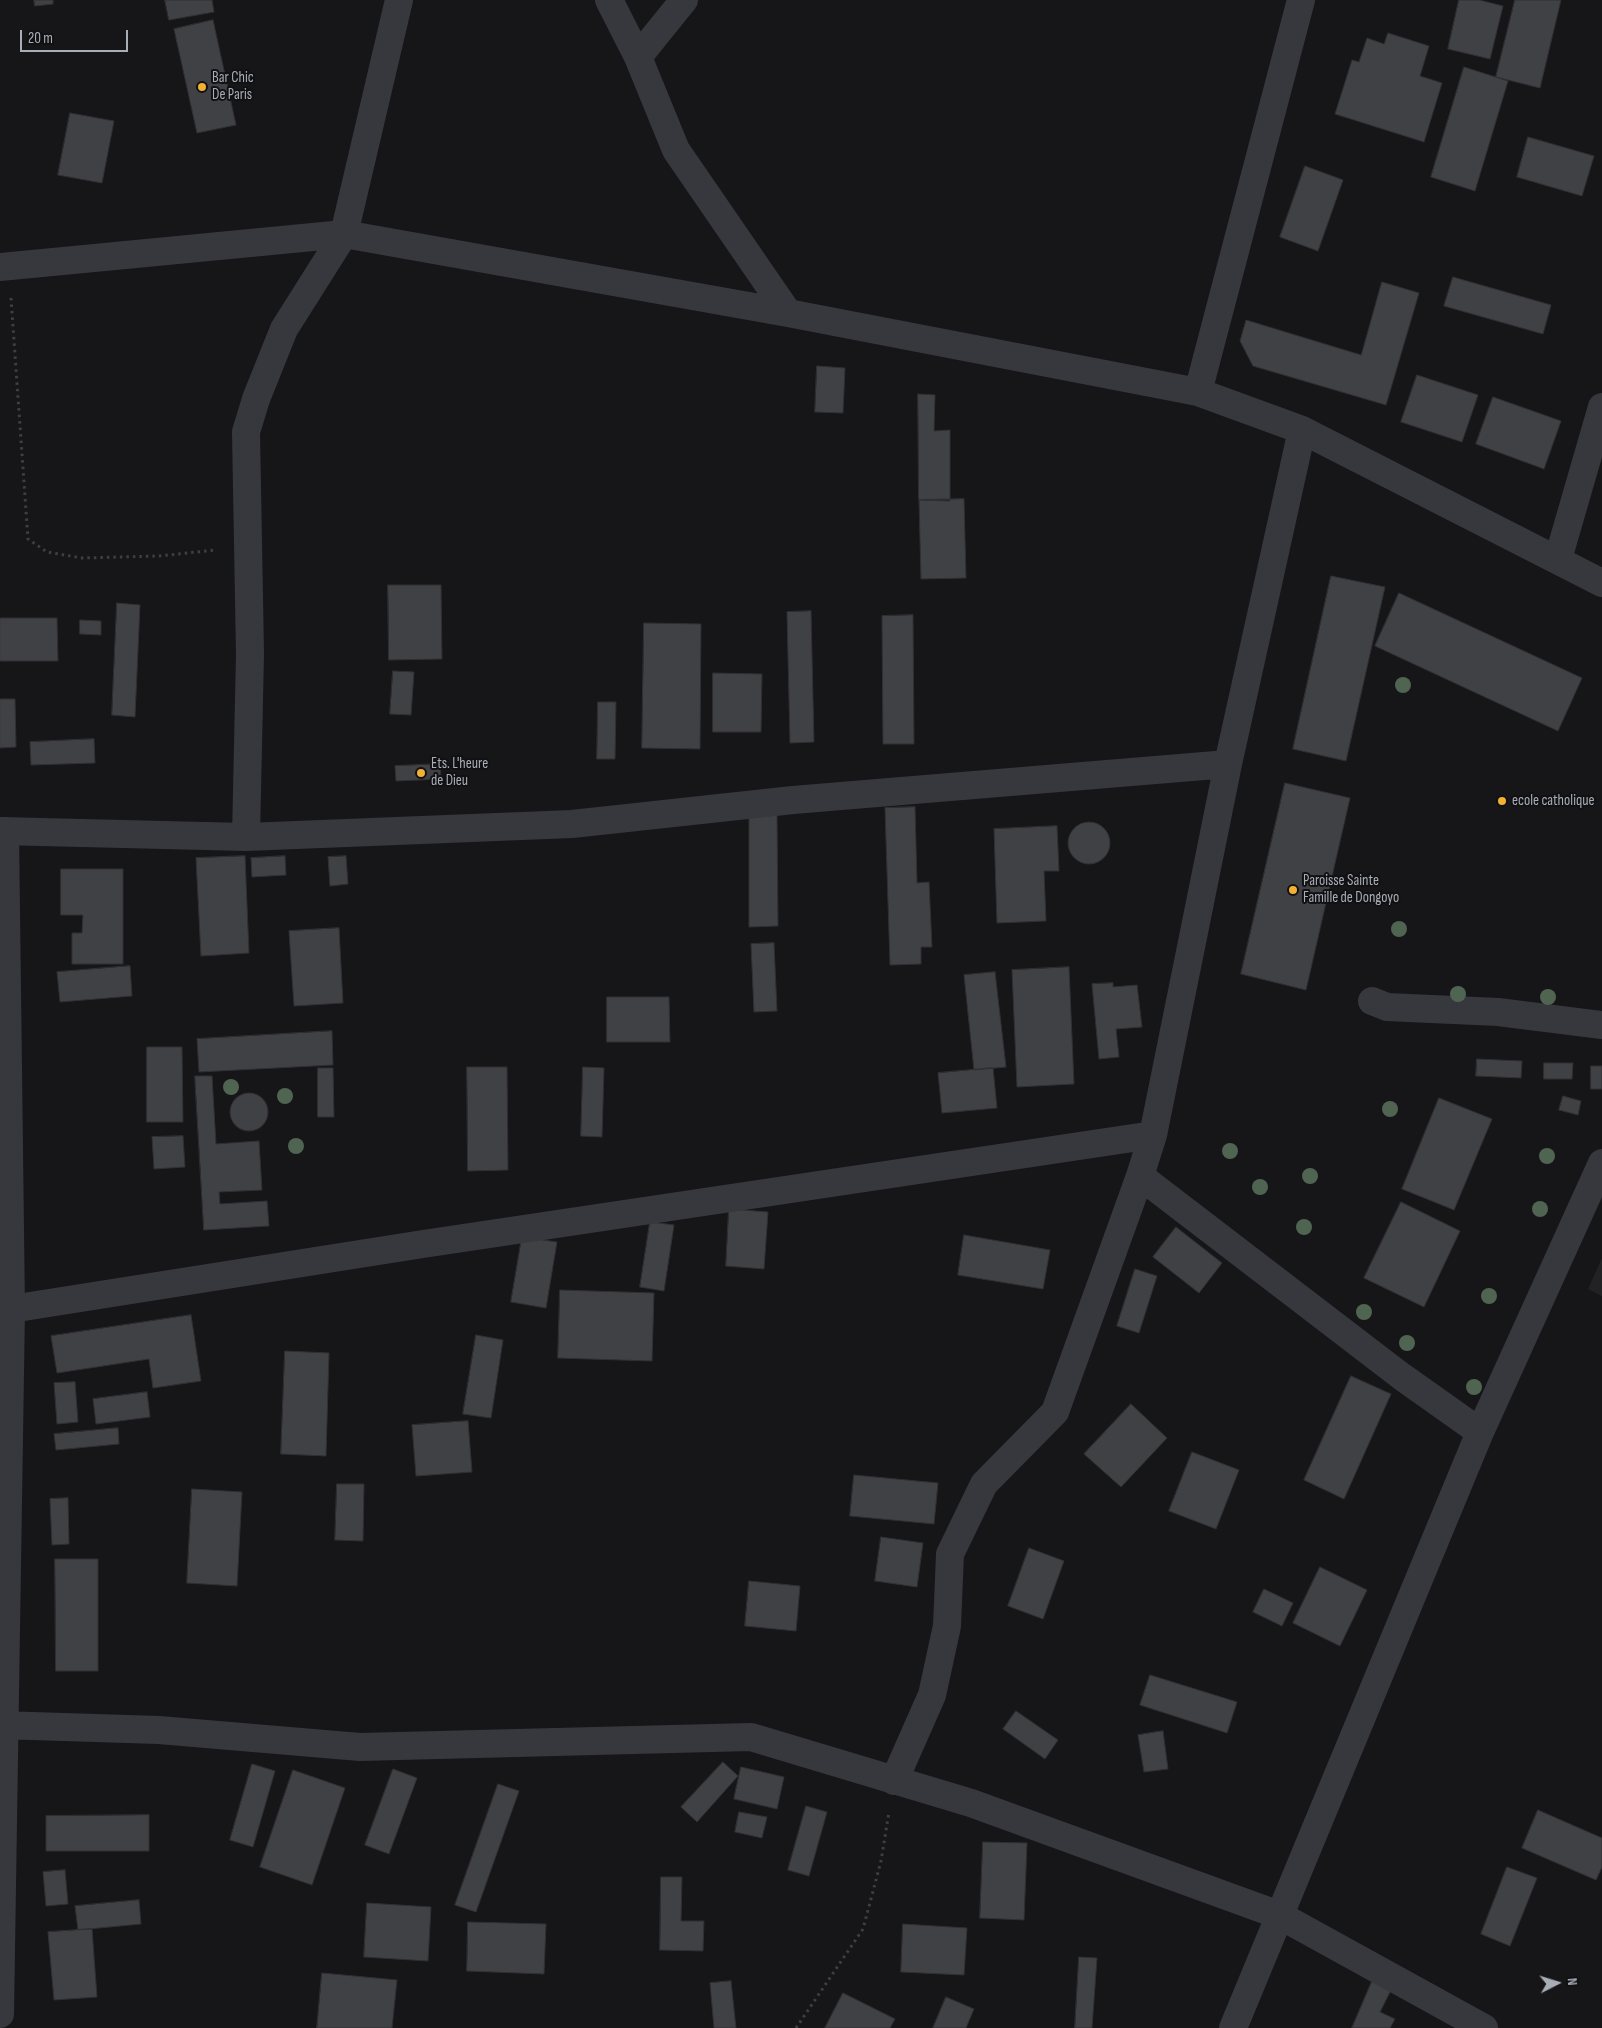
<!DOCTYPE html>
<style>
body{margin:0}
#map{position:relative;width:1602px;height:2028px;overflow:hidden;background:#161618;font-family:"Sofia Sans Condensed",sans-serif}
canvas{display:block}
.north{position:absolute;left:1532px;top:1958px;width:50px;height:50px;-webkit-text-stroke:4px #111113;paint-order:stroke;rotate:85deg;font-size:14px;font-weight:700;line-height:20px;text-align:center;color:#a8adb8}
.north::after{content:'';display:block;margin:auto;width:18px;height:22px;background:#a8adb8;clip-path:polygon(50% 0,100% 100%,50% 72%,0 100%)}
.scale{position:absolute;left:20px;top:30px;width:108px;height:22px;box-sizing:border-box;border:2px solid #a8adb8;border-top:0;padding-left:6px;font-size:15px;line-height:18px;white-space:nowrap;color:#a8adb8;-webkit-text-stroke:4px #111113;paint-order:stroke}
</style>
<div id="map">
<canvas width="1602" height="2028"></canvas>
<div class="north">N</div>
<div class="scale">20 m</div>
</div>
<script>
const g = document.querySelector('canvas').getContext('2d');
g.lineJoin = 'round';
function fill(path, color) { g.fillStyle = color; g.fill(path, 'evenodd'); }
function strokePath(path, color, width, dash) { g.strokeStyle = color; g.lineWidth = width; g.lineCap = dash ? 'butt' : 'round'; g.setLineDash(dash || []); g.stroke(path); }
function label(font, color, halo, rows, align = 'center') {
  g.font = font + ' "Sofia Sans Condensed",sans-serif'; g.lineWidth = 4; g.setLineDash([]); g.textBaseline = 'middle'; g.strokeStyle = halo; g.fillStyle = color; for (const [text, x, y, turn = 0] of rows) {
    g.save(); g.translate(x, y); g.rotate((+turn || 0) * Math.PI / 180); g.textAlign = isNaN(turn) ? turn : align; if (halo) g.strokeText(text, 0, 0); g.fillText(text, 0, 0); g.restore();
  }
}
const built = new Path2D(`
 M1602 1258V1296L1588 1289Z`);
const building = new Path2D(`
 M34 0H53V4L35 6Z
 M165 0H212L214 12 169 20Z
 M1459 0H1479L1503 6 1490 59 1448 49Z
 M1515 0H1561L1540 88 1496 77Z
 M213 20 236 125 197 133 174 29Z
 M1388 33 1429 46 1420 76 1442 83 1424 142 1335 114 1352 60 1359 62 1367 38 1384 44Z
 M1464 67 1508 81 1475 191 1431 177Z
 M70 113 114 121 102 183 58 175Z
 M1528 137 1594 156 1582 196 1517 177Z
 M1305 166 1343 180 1318 251 1280 237Z
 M1453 277 1551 305 1543 334 1444 306Z
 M1382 282 1419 293 1386 405 1253 366 1240 341 1246 320 1361 355Z
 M817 366 845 368 843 413 815 412Z
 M1417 375 1478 395 1462 442 1401 422Z
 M918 394 935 395 934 431 950 430V501L919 500Z
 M1493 397 1561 421 1544 469 1476 444Z
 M964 499 966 578 921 579 919 500Z
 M1331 576 1385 587 1346 761 1293 749Z
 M388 585H441L442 659 389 660Z
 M1399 593 1582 678 1558 731 1375 646Z
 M117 603 140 605 135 717 112 715Z
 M811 611 814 742 790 743 787 612Z
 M913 615 914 744H883L882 616Z
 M0 618H57L58 661H0Z
 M80 620 101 621V635L80 634Z
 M644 623 701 624 700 749 642 748Z
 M393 671 414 672 411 715 390 714Z
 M713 673 762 674 761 732H713Z
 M0 699H15L16 747 0 748Z
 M598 702H616L615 759H597Z
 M94 739 95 763 31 765 30 742Z
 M440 764 441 779 396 781 395 766Z
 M1285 783 1350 798 1306 990 1241 974Z
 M915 807 917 883 929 882 932 947H921V964L890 965 885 808Z
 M777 814 778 926 749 927V815Z
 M1068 843a21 21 0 1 1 42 0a21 21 0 1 1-42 0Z
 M1057 826 1059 871H1044L1046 921 997 923 994 829Z
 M245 856 249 953 201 956 196 858Z
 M285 856 286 875 252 877 251 858Z
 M346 856 348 884 330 886 328 857Z
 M61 869H123V964H72V933H82L83 915H61Z
 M339 928 343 1003 294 1006 289 931Z
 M774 943 777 1011 754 1012 751 944Z
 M130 966 132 996 60 1002 57 972Z
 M1069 967 1074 1084 1017 1087 1012 970Z
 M995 972 1006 1067 974 1070 964 975Z
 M1113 983V987L1137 985 1142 1027 1116 1029 1119 1057 1099 1059 1092 984Z
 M607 997H669L670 1042H607Z
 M332 1031 333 1065 199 1072 197 1039Z
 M147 1047H182L183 1122H147Z
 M1477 1059 1522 1061 1521 1078 1476 1076Z
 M1544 1063H1573L1572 1079H1544Z
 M1591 1066H1602V1089H1591Z
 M467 1067H507L508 1170 468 1171Z
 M583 1067 604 1068 602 1137 581 1136Z
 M318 1068H333L334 1117H318Z
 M993 1068 997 1108 942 1113 938 1073Z
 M195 1076H212L216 1144 259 1141 262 1190 219 1192 220 1204 267 1201 269 1226 204 1230Z
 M230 1112a19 19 0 1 1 38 0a19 19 0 1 1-38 0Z
 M1563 1096 1581 1101 1578 1115 1559 1110Z
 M1439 1098 1492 1119 1454 1210 1402 1189Z
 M183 1136 185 1167 154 1169 152 1137Z
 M1401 1202 1460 1231 1424 1307 1364 1278Z
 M729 1209 768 1212 764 1269 726 1266Z
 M650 1222 674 1225 664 1291 640 1287Z
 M1176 1227 1222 1263 1199 1293 1153 1257Z
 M964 1235 1050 1250 1043 1289 958 1275Z
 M522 1237 557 1242 546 1308 511 1302Z
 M1135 1269 1157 1276 1139 1333 1117 1326Z
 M560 1290 654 1293 652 1361 558 1358Z
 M191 1315 201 1381 153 1388 149 1359 57 1373 51 1336Z
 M476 1335 503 1340 491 1418 463 1414Z
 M285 1351 329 1353 326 1456 281 1454Z
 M1351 1376 1391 1394 1344 1499 1304 1480Z
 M75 1382 78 1422 57 1424 54 1383Z
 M147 1392 150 1417 96 1424 93 1399Z
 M1131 1404 1167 1438 1121 1487 1084 1454Z
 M468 1421 472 1472 416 1476 412 1425Z
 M118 1428 119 1444 56 1450 54 1434Z
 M1192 1452 1239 1470 1216 1529 1169 1511Z
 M854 1475 938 1483 934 1524 850 1516Z
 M337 1484H364L363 1541 335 1540Z
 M192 1489 242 1492 237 1586 187 1583Z
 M68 1498 69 1544 52 1545 50 1499Z
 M881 1537 923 1543 917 1587 875 1581Z
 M1029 1548 1064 1561 1043 1619 1008 1606Z
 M55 1559H98V1671H56Z
 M1320 1567 1367 1590 1340 1646 1293 1623Z
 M749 1581 800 1586 796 1631 745 1626Z
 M1264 1589 1293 1603 1282 1626 1253 1612Z
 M1150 1675 1237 1702 1227 1733 1140 1705Z
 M1016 1711 1058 1740 1045 1759 1003 1729Z
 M1163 1731 1168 1769 1144 1772 1138 1735Z
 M723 1762 738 1776 697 1822 681 1807Z
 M252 1764 275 1771 253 1847 230 1840Z
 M741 1767 784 1777 777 1809 734 1799Z
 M393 1769 417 1778 389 1854 365 1845Z
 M293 1770 345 1788 312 1885 260 1867Z
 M498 1784 519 1791 476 1912 455 1905Z
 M806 1806 827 1812 809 1876 788 1870Z
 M1538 1810 1602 1838V1867L1596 1880 1522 1848Z
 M739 1812 767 1817 762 1838 735 1832Z
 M149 1815V1851H46V1816Z
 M983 1842 1027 1843 1024 1920 980 1918Z
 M1507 1867 1537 1878 1510 1946 1481 1934Z
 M65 1870 68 1904 46 1906 43 1872Z
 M661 1877H682L681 1921H704L703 1951 660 1950Z
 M139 1900 141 1924 78 1930 75 1906Z
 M367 1903 431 1907 428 1961 364 1957Z
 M468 1922 546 1924 544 1974 467 1971Z
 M903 1924 967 1928 964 1975 901 1972Z
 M92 1929 97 1997 54 2000 48 1932Z
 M1079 1957 1097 1958 1092 2028H1075Z
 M322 1973 397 1980 392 2028H317Z
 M1373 1979 1392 1988 1380 2012 1395 2019 1390 2028H1352Z
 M731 1981 736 2028H714L710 1983Z
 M843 1993 895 2019 890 2028H825Z
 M946 1997 974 2009 966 2028H933Z`);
const path = new Path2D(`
 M11 298 28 539 47 552 82 558 159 556 216 550
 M796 2028 863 1929 881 1861 889 1812`);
const minor = new Path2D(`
 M609 0 638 57 676 150 788 313
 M638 57 684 0
 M0 267 344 234 788 313 1198 392 1302 430 1602 583
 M1198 392 1301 0
 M1558 559 1602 407
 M0 831 246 837 572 824 793 800 1228 764
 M246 837 250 654 246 432 256 399 284 329 344 234 399 0
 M1372 1001 1387 1007 1498 1012 1602 1025
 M1153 1135 1140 1176 1401 1376 1480 1432
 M11 1309 423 1244 1153 1135 1228 764 1302 430
 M0 1725 159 1730 360 1747 751 1737 971 1803 1279 1915 1484 2028
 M894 1781 932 1695 947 1626 950 1554 984 1484 1055 1412 1140 1176
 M0 2014 11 1309 5 831
 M1233 2028 1480 1432 1602 1163`);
const trees = [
 [1403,685],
 [1399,929],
 [1458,994],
 [1548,997],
 [231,1087],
 [285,1096],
 [1390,1109],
 [296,1146],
 [1230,1151],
 [1547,1156],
 [1310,1176],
 [1260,1187],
 [1540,1209],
 [1304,1227],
 [1489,1296],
 [1364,1312],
 [1407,1343],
 [1474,1387]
];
const markers = [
 [202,87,5,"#f2b134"],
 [421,773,5,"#f2b134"],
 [1502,801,5,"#f2b134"],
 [1293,890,5,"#f2b134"]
];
const poiNames = [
 ["Bar Chic",212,78],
 ["De Paris",212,95],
 ["Ets. L'heure",431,764],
 ["de Dieu",431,781],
 ["ecole catholique",1512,801],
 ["Paroisse Sainte",1303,881],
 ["Famille de Dongoyo",1303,898]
];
fill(built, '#222225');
fill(building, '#404145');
strokePath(building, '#303034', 1);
strokePath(path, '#3d3f44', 3, [2.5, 4]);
strokePath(minor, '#37383d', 28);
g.fillStyle = '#506452';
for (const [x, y] of trees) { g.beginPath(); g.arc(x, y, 8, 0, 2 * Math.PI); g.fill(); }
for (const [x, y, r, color] of markers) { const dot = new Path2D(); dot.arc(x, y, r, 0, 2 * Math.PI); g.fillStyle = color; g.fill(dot); strokePath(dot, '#111113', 2); }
label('15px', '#a8adb8', '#111113', poiNames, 'left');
</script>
